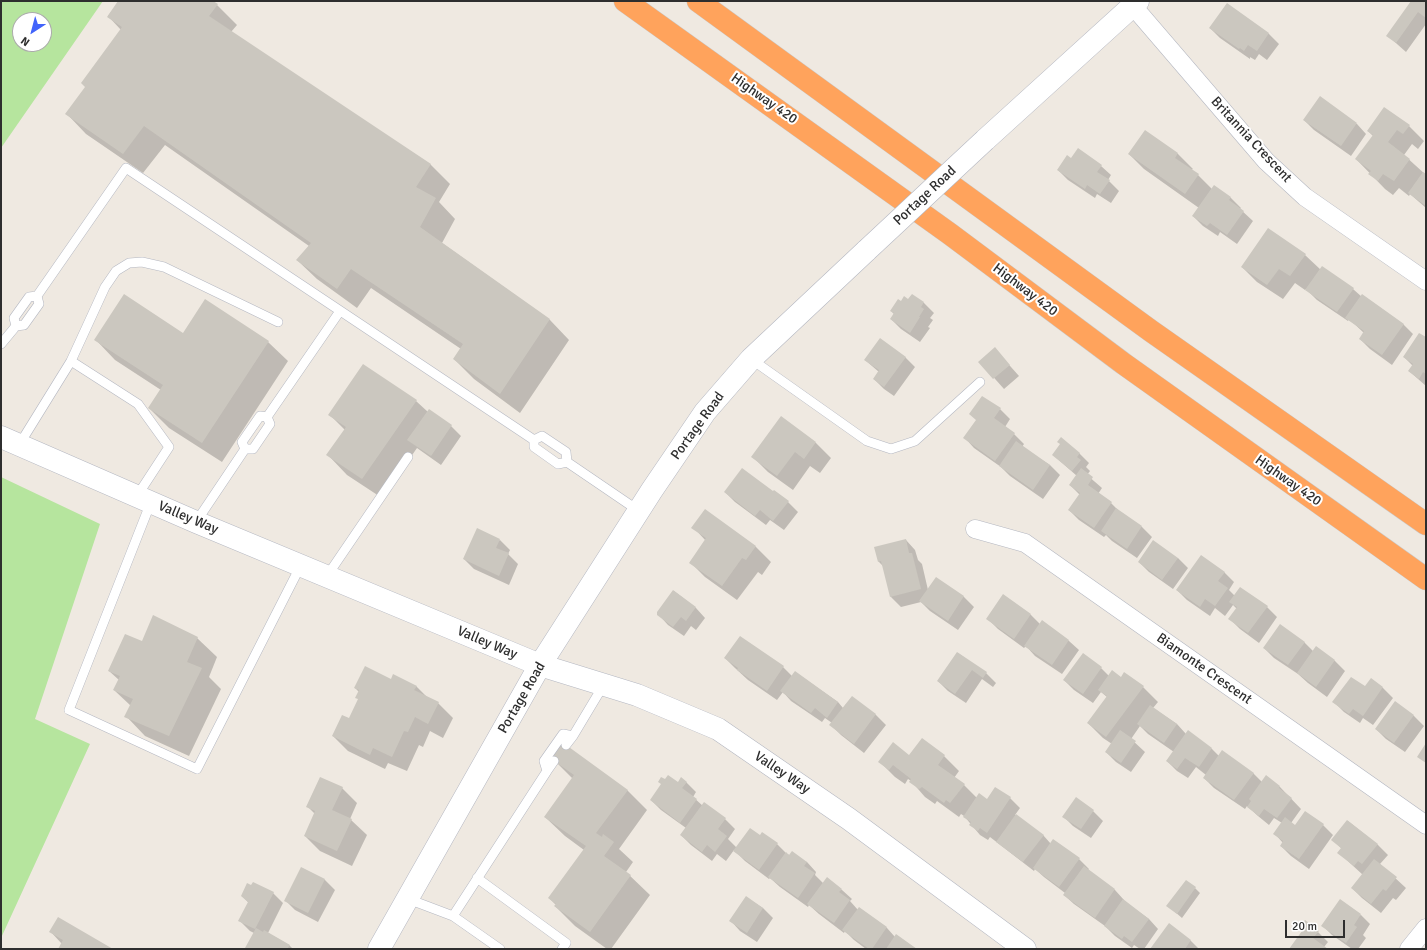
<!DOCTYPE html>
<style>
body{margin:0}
#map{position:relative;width:1427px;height:950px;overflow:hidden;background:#efe9e1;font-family:Signika,sans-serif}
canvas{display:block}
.frame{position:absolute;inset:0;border:2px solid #2e2e2e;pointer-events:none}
.north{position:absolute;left:12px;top:12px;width:40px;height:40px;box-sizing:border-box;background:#fff;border:1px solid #ababab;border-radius:50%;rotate:216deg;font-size:11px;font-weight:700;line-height:16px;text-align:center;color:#2e2e2e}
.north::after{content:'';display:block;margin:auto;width:14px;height:18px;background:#4264fb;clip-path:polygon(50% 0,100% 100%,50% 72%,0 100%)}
.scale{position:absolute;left:1285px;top:920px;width:60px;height:18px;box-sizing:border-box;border:2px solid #2e2e2e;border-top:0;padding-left:5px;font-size:12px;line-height:14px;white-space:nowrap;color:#2e2e2e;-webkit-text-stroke:3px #fff;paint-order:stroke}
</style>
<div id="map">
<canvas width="1427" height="950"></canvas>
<div class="frame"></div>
<div class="north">N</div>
<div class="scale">20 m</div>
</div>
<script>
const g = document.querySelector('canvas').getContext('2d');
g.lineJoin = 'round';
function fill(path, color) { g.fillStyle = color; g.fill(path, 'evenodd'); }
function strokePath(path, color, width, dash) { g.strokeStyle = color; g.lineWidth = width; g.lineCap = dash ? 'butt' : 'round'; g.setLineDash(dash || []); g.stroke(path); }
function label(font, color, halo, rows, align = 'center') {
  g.font = font + ' Signika,sans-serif'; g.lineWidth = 4; g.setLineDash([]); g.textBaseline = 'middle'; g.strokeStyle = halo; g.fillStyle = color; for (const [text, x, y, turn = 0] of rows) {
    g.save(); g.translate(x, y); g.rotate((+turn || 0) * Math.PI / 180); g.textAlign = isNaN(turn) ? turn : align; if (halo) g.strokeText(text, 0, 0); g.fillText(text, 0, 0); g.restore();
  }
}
const green = new Path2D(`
 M1 1H103L1 148ZM20 20H44V44H20Z
 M1 477 100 524 35 719 90 744 1 938Z`);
const shadow = new Path2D(`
 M119 1H211L217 5 237 25 231 32 430 164 450 184 439 202 455 219 442 243 550 320 569 340 520 413 474 379 454 359 461 349 371 288 357 308 317 279 297 260 309 246 165 145 143 173 86 134 67 114 86 87 121 30 108 16Z
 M1409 1H1426V24L1406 52 1388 36 1411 2Z
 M1227 4 1269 34 1279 44 1267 60 1259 54 1255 60 1250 57V59L1220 38 1210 28Z
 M1304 120 1357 124 1366 134 1351 156 1314 130Z
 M1409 126 1424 141 1418 149 1412 144 1404 155 1426 175V208L1410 194 1409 196 1399 188 1393 195 1385 189 1356 159 1373 136 1368 131Z
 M1145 131 1178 154 1193 169 1191 170 1198 175 1212 189 1214 186 1231 198 1241 208 1240 209 1253 221 1237 244 1220 232 1218 236 1203 226 1193 216 1199 208 1144 169 1129 154Z
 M1071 159 1101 166 1111 175 1108 180 1119 191 1111 203 1097 194 1095 198 1068 180 1058 170Z
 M1305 255 1321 270 1353 289 1362 297 1403 324 1413 334 1392 365 1370 349 1360 339 1364 333 1349 319 1348 321 1317 300 1306 289 1305 290 1295 283 1283 299 1257 282 1242 267Z
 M912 295 924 303 934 313 930 318 933 320 928 327 930 328 920 342 901 329 891 319 894 314 891 311 901 302 908 300Z
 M183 334 268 342 288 361 222 462 169 428 149 408 161 390 115 360 96 340Z
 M1426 339V386L1409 371 1413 366 1404 357Z
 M995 349 1019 376 1004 389 980 362Z
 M905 357 915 367 894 396 884 389 874 379 879 372 865 360Z
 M416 401 428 412 429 411 451 426 461 436 441 465 417 448 382 498 347 475 328 455 345 430 330 415Z
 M1000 409 1010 419 1005 427 1014 434 1024 444 1022 447 1050 465 1060 475 1043 499 1010 476 1001 467 974 448 965 438 977 421Z
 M781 418 816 443 831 458 820 473 810 466 793 490 768 472 753 457Z
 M1079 453 1089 463 1086 467 1090 471 1087 475 1102 488 1098 494 1111 503 1120 512 1142 527 1152 537 1137 558 1112 541 1106 535 1104 537 1079 520 1069 510 1080 495 1070 485 1077 476 1053 455Z
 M725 492 788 502 798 512 784 530 770 520 766 525 735 502Z
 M705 510 756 547 771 562 762 575 758 572 737 600 705 577 690 562 706 541 693 527Z
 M500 540 510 550 508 554 518 564 509 585 474 569 464 559Z
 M906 540 915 550 918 560 922 564 928 590 936 578 964 597 974 607 958 630 930 611 921 602 901 607 891 597 884 567 879 562 875 548Z
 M1178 558 1188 568 1173 589 1149 572 1139 562Z
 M1224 572 1234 582 1229 590 1235 596 1267 607 1277 617 1259 643 1240 629 1230 619 1237 609 1233 605 1225 616 1215 608 1210 616 1187 600 1177 590Z
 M674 591 696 608 705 618 696 630 691 626 684 636 668 625 658 614Z
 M1004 596 1031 615 1040 624 1042 622 1069 641 1079 650 1062 674 1035 656 1026 646 1024 648 998 629 988 619Z
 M740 637 783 667 792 676 795 672 838 702 843 708 852 697 876 715 886 725 864 753 841 735 831 725 832 723 825 718 822 722 791 701 783 692 777 700 748 680 735 668 725 658Z
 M197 638 217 657 209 677 221 689 189 756 145 736 126 716 131 706 114 690 119 680 109 671 142 642Z
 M1304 642 1313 651 1316 648 1335 661 1345 671 1327 697 1308 683 1298 674 1274 658 1264 648Z
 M958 653 986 673 996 683 993 687 982 679 966 703 948 691 938 681Z
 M1101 668 1109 676 1121 678 1143 687 1158 702 1153 708 1177 724 1186 734 1188 732 1212 749 1219 756 1253 773 1262 782 1280 787 1301 809 1291 823 1295 826 1323 825 1333 835 1309 869 1291 856 1281 846 1283 843 1275 834 1282 823 1274 818 1269 825 1258 816 1247 806 1245 809 1214 788 1204 778 1206 775 1196 767 1188 778 1177 771 1167 761 1174 752 1148 734 1140 726 1131 739 1145 752 1131 772 1116 762 1106 752 1112 744 1103 738 1088 723 1107 697 1101 692 1093 703 1074 690 1064 680Z
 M1371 679 1383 688 1393 698 1373 725 1363 718 1360 723 1344 712 1334 702 1365 688Z
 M392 680 416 686 427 697 438 703 453 718 443 738 430 731 423 747 419 745 407 771 388 763 385 769 348 751 333 736 350 719 359 700V692L355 688Z
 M1395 703 1414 716 1424 726 1405 752 1386 739 1376 729Z
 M922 740 944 756 959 771 954 778 964 785 977 798 987 800 1010 798 1020 808 1015 815 1043 835 1051 844 1079 859 1089 869 1088 870 1115 890 1124 900V901L1149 919 1158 929 1144 949H1140L1134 945 1132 948 1115 936 1105 926 1074 904 1064 895 1065 893 1044 877 1035 869 1034 871 990 837 988 840 980 835 964 816 961 814 959 817 937 801 935 804 925 797 911 781 908 779 905 784 895 777 880 762 910 756Z
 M552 758 627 790 647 810 619 849 633 862 626 872 650 895 611 949H607L575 926 555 906 556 905 549 898 584 850 565 836 545 817 573 779Z
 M686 782 696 792 693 797 703 806 725 819 735 829 728 839 737 848 760 837 777 844 787 854 807 862 816 872 815 875 824 884 827 879 842 890 852 899 850 901 858 910 859 909 887 928 895 937 916 949H866L854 940 845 931 844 933 819 914 809 905 808 907 780 887 770 878 769 879 745 861 734 850 726 861 717 854 712 861 691 845 681 835 686 828 661 810 651 800 678 783Z
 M342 788 357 803 350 819 367 835 352 866 320 851 305 836 315 814 307 806Z
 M1093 811 1103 821 1091 838 1073 826 1063 816Z
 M1348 821 1378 845 1388 855 1380 864 1406 888 1396 900 1393 898 1381 913 1362 898 1352 888 1363 875 1339 853 1342 849 1333 840Z
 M302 868 325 880 335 890 318 922 295 910 285 900Z
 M1195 888 1200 893 1182 918 1168 906Z
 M273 893 283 903 268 933 289 945 293 949H248L254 933 250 931 240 921 249 903 242 896Z
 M747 898 763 908 773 918 757 942 740 931 731 921Z
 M1361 915 1370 924 1363 935 1366 938 1358 949H1352L1332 935 1322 925Z
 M1169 925 1191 941 1199 949H1151Z
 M50 931 111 949H59L62 944Z
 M1318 932 1328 942 1324 947 1326 949H1291Z`);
const building = new Path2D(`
 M118 1H213L218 4 209 16 431 164 416 187 436 198 420 227 550 319 500 394 453 359 463 344 351 269 337 289 296 260 311 243 144 126 123 154 65 114 85 87 81 83 122 27 107 17Z
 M1411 1H1426V18L1418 12 1396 43 1386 36Z
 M1227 3 1269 33 1257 51 1248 45 1244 51 1240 48 1239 49 1209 28Z
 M1320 96 1357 123 1341 146 1303 120Z
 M1384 107 1410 125 1403 134 1397 130 1388 142 1410 159 1394 181 1383 174 1378 181 1368 174 1371 171 1355 159 1373 135 1367 131Z
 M1145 130 1178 153 1175 158 1199 174 1185 194 1128 154Z
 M1078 148 1102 165 1097 172 1110 180 1100 194 1087 185 1085 189 1057 170 1067 155 1071 158Z
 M1423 172 1426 174V206L1408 193Z
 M1214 185 1231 197 1229 200 1244 211 1227 235 1210 223 1207 226 1192 216Z
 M1268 228 1306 254 1290 276 1279 269 1267 285 1241 267Z
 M1322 266 1354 288 1337 312 1305 290Z
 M124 294 183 333 205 299 269 341 202 443 148 408 163 385 94 340Z
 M912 294 924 302 921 307 924 309 919 317H920L910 333 890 319 894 313 890 311 898 299 901 301 904 296 908 299Z
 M1362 294 1404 324 1382 355 1359 339 1364 331 1345 318Z
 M1419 333 1426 337V374L1423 372 1419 379 1408 371 1413 364 1403 357Z
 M880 338 906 357 884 387 873 379 879 370 864 360Z
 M995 347 1010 365 993 379 978 362Z
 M363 364 417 400 362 479 326 455 346 427 328 415Z
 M982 396 1001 408 994 418 1015 433 995 461 963 438 976 420 969 414Z
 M429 409 452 425 431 456 407 440Z
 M781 416 816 442 804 459 795 452 777 476 751 457Z
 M1061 437 1080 453 1077 457 1081 460 1072 471 1052 455 1060 444 1057 442Z
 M1016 441 1050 465 1033 490 999 466Z
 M742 468 773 491 774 490 789 501 773 521 760 510 755 516 724 492Z
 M1081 468 1093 477 1088 485 1112 502 1094 528 1068 510 1080 493 1069 485Z
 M1116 508 1142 526 1127 549 1101 531Z
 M705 509 756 546 746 560 742 558 722 586 689 563 706 538 691 528Z
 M477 528 500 539 496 548 509 553 499 576 463 559Z
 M906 539 909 553H912L921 589 890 597 881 561 878 562 874 547Z
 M1153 540 1178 558 1162 580 1138 562Z
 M1201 555 1225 572 1218 581 1228 588 1215 606 1205 599 1200 607 1176 590Z
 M936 577 964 596 948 621 919 601Z
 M1240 587 1268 606 1248 633 1228 619 1237 607 1229 602Z
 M673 590 696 607 686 621 681 617 673 627 657 615V612Z
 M1003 594 1031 614 1014 639 986 619Z
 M153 615 198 637 187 662 202 668 169 736 124 717 133 699 113 690 120 676 108 671 125 634 142 641Z
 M1042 620 1069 640 1052 665 1024 646Z
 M1280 624 1305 642 1288 665 1263 648Z
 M740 636 784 666 767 691 737 670 738 668 724 658Z
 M1316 646 1335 660 1316 687 1297 673Z
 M957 652 987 672 983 678 972 670 955 694 937 681Z
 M1083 653 1102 667 1083 694 1063 680Z
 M365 666 391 679 393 674 417 686 414 690 439 702 428 724 415 717 408 732 404 731 392 757 373 748 370 755 332 736 342 715 349 718 358 699 355 698 359 690 354 688Z
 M1112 670 1121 677 1124 672 1144 686 1106 737 1087 723 1107 696 1098 690Z
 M795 671 838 702 827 718 815 708 811 713 780 691Z
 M1351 677 1365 686 1371 678 1383 687 1363 716 1353 709 1349 714 1332 702Z
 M852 696 876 714 854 744 829 725Z
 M1395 701 1414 715 1394 743 1375 729Z
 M1150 705 1177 724 1164 743 1137 724Z
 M1120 730 1136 741 1121 763 1105 752Z
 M1188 730 1212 748 1199 767 1185 758 1177 769 1166 761Z
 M922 738 945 755 938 765 965 784 950 803 946 800 944 803 922 787 919 789 909 782 911 779 893 765 889 770 878 762 893 742 909 755Z
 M562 742 628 790 596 833 602 837 603 834 614 842 604 856 631 875 590 932 554 906 556 904 548 898 586 846 544 817 574 775 550 758Z
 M1426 743V763L1417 757Z
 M1222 750 1254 773 1234 800 1203 778Z
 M668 775 678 782 681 777 687 782 682 788 697 799 680 823 650 800 661 784 658 782 661 777 665 779Z
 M1266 775 1280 786 1279 788 1292 798 1277 818 1264 809 1259 816 1247 807 1251 801 1249 799Z
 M320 777 343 787 332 810 352 819 337 851 304 836 315 811 306 807Z
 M995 787 1011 797 987 833 980 828 978 831 969 825 971 822 963 817 979 793 987 799Z
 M1076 797 1094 810 1081 829 1062 817Z
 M704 802 726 818 718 829 727 836 715 852 707 845 702 852 680 835Z
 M1305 811 1324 824 1299 859 1280 846 1283 841 1273 834 1285 817 1295 825Z
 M1016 814 1044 835 1023 862 996 842Z
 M1347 820 1378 844 1362 864 1358 861 1354 866 1337 853 1341 848 1331 840Z
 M750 828 760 835 762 832 778 843 759 870 733 851Z
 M1053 839 1080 858 1059 887 1033 868Z
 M792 851 807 862 804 866 815 873 798 898 768 877 786 852 789 855Z
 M1374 859 1397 877 1386 891 1383 889 1371 904 1351 888Z
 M1084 866 1115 889 1095 918 1063 895Z
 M301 867 325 879 308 913 284 901Z
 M827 877 842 889 839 892 850 900 834 923 807 904Z
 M1186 880 1196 887 1177 914 1166 906Z
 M253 882 274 892 255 929 238 921 248 902 241 896 247 883 251 885Z
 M746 896 763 908 747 933 729 921Z
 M1123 899 1149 919 1132 942 1124 936 1122 939 1104 926Z
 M1340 899 1361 914 1354 925 1357 927 1346 943 1321 926Z
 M859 907 887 927 872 949H869L842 930Z
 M58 917 113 949H58L63 940 49 932Z
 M1305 920 1319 931 1313 938 1328 949H1289L1302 931 1299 928Z
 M1169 923 1191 940 1185 949H1150Z
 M256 928 263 932 264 930 290 945 287 949H247L245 948Z
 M896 934 917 949H886Z`);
const lane = new Path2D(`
 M16 326 14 318 29 297 37 296
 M1 344 16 326 24 325 39 304 37 296 126 168 534 440
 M751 359 867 441 891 449 915 441 980 382
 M71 361 105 287 116 271 129 263 142 262 164 267 278 322
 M267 417 340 311
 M534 440V447L558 464 567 462 639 511
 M534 440 542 436 566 452 567 462
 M19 445 71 361 138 404 169 447 137 496
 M245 449 242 442 260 416 267 417
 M245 449H253L270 424 267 417
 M151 502 69 710 197 769 301 565
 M196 522 245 449
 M327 576 408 457
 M566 745 573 736
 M547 771 554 761
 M477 878 566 943 562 949
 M408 899 453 916
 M500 949 453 916 547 771 544 761 563 734 573 736 603 686`);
const street = new Path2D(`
 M1133 6 1266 161 1305 197 1426 281
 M975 529 1025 543 1426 825
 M1409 949 1426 928`);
const secondary = new Path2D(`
 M985 140 1138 1
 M1 437 196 522 540 665 637 695 718 729 849 819 1025 949
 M379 949 540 665 652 490 705 412 751 359 867 250`);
const highway = new Path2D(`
 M625 1 950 234 1124 364 1426 579
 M698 1 1151 331 1426 524`);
const secondaryBridge = new Path2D(`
 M867 250 985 140`);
const streetNames = [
 ["Highway 420",764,99,35],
 ["Britannia Crescent",1251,140,47],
 ["Portage Road",925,196,-43],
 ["Highway 420",1025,290,37],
 ["Portage Road",698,426,-54],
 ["Highway 420",1288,481,35],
 ["Valley Way",188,518,23],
 ["Valley Way",487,643,23],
 ["Biamonte Crescent",1204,669,35],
 ["Portage Road",522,698,-60],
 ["Valley Way",782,773,34]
];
fill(green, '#b6e59e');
fill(shadow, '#0003');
fill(building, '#cbc7bf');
strokePath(lane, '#b4b7c1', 10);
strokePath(street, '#b4b7c1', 19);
strokePath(secondary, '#b4b7c1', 23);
strokePath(highway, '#c9c9c9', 23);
strokePath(lane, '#fff', 9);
strokePath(street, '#fff', 18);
strokePath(secondary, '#fff', 22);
strokePath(highway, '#ffa35c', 22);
strokePath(secondaryBridge, '#b4b7c1', 23, []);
strokePath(secondaryBridge, '#fff', 22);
label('14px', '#2e2e2e', '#fff', streetNames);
</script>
